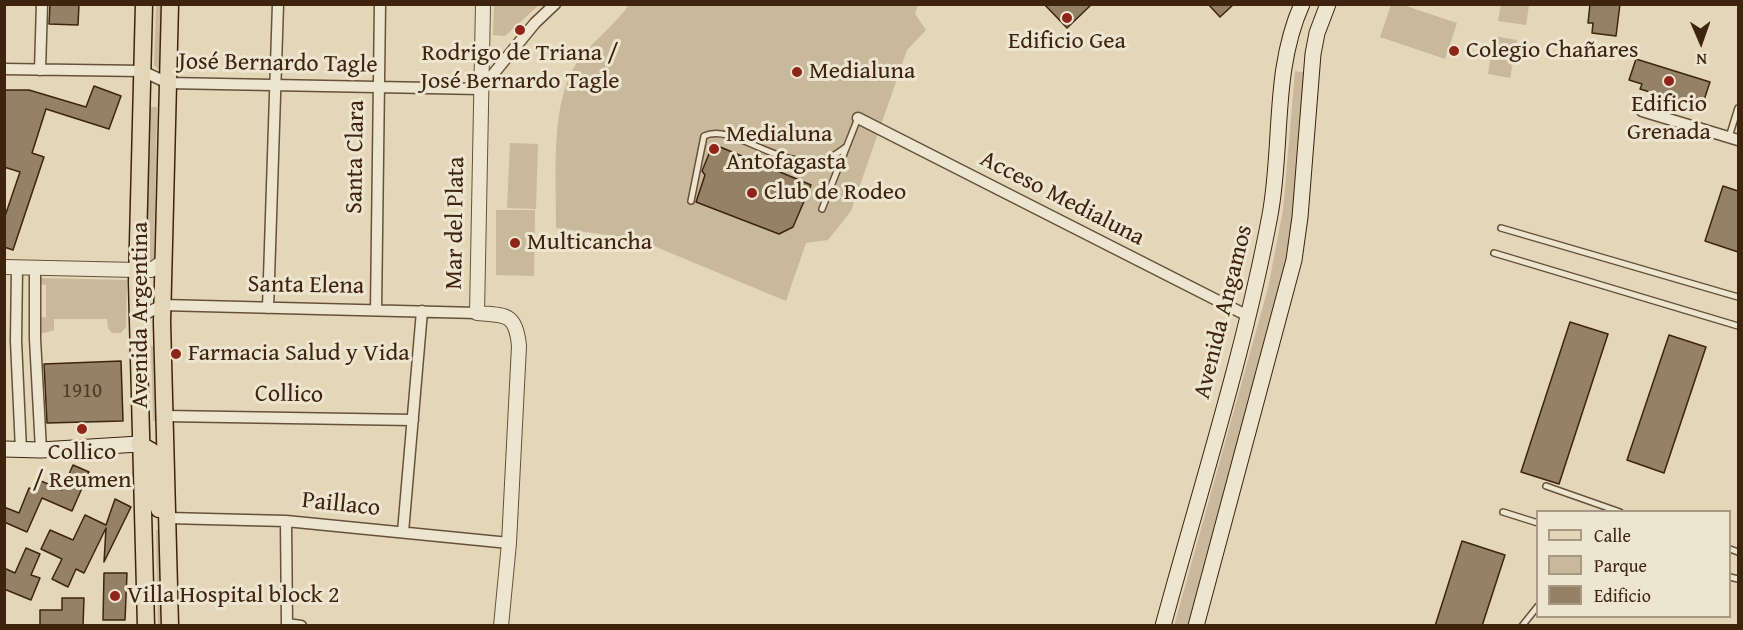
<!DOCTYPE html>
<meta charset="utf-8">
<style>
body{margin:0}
#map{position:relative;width:1743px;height:630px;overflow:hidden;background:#e3d7b7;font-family:"Gentium Book Plus",serif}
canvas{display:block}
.frame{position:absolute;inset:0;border:6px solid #3e240f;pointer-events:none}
.legend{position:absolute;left:1536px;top:510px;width:195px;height:108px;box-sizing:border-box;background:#ede5d0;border:2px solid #a79883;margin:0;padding:8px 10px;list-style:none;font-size:18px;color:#3e240f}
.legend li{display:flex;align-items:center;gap:12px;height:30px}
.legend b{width:30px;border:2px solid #a79883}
.north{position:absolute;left:1671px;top:12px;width:60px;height:60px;-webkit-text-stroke:4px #ede5d0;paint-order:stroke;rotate:178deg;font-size:16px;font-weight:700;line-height:24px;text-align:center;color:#3e240f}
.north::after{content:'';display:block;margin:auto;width:21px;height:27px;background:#3e240f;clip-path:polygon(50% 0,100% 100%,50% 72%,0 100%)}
</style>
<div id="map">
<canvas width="1743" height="630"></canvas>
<div class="frame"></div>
<ul class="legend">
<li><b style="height:8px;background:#e3d7b7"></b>Calle</li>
<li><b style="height:16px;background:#c7b99a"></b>Parque</li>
<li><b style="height:16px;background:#948166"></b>Edificio</li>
</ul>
<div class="north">N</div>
</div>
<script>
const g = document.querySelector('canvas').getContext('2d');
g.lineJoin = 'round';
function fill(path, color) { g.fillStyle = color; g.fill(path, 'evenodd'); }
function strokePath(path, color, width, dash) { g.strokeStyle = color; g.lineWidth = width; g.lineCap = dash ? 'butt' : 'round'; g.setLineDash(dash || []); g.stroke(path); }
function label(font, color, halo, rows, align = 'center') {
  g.font = font + ' "Gentium Book Plus",serif'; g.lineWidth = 6; g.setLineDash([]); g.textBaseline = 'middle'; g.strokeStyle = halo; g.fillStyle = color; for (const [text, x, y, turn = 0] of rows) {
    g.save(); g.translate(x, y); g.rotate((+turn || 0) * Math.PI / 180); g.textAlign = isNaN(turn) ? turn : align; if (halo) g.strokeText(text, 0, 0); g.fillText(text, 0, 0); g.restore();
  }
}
const green = new Path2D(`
 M156 5H163L159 70 154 65Z
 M494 5V4L539 5 505 36 493 35Z
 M629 5H918L915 14 926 30 907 50 851 211 828 240 806 243 786 301 637 239 556 228C557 179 548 96 582 56 597 38 615 24 629 5Z
 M1391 5H1403L1457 23 1445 59 1380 37Z
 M1501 5H1529L1526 25 1498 21Z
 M1494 36 1517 40 1510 78 1488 74Z
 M1295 71 1308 73 1289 255 1191 625 1174 626 1268 288 1283 210Z
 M150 107H157L154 260 147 259Z
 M510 143 538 144 536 209 507 208Z
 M496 210H535L534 276 496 275Z
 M38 278 127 280 126 327 121 333H112L108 328 107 319H54V330L44 333 38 332 37 318 46 317V285L38 284Z
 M159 345 161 421H153L151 346Z
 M161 528 166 625H158L156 530Z`);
const building = new Path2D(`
 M50 4H79L78 25 49 24Z
 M1044 4H1092L1067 28Z
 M1208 4H1234L1220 17Z
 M1590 4H1620L1616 36 1592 33 1593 23H1588Z
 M1636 59 1710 82 1703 103 1693 100 1692 105 1640 89 1642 84 1629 80Z
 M94 86 121 96 109 129 46 109 32 153 44 157 13 250 4 247V219L20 172 4 167V90H29L86 107Z
 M713 144 811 185 793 227 779 234 696 202 705 175 702 171Z
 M1723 186 1738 191V252L1705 241Z
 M1570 322 1608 334 1559 484 1521 472Z
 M1669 335 1706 347 1664 473 1627 460Z
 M121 361 123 421 47 423 44 364Z
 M73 465 89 472 72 511 42 498 27 532 4 522V507L19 513 29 488 37 491 41 481 62 490Z
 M115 499 131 507 104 562 106 528 84 573 76 569 68 587 52 579 62 559 41 549 50 530 73 540 85 515 106 525Z
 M1462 541 1505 555 1482 626H1435Z
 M26 548 40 554 31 575 40 578 31 600 4 589V568L15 573Z
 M104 573H127L125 620H103Z
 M62 598H84L83 626H40V610H62Z`);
const service = new Path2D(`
 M1729 137 1738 108
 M691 201 704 136C734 122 779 172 826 159 833 157 840 151 846 147
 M822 209 858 118
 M1501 228 1738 297
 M1494 253 1738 326
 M1546 486 1620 512
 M1503 512 1538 523
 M1730 549 1738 552
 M1730 577 1738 579
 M1522 626 1538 606`);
const minor = new Path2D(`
 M4 69 142 71 168 83 481 89 535 23 555 4
 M40 70 42 4
 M1642 111 1738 140
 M858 118 1248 316
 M17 268 16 341 21 450
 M35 268V339L41 450
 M268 308 278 4
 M376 310 380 4
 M138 318 162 305 477 313
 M165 416 413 420
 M168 518 286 521 509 543
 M286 521 287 626
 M403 532 422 311
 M287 624 301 626`);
const tertiary = new Path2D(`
 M483 4 477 313C506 315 516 313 519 346L509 543 501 626
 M4 267 137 270H151L163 262`);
const secondary = new Path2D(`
 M4 449 41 450 139 444
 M1163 626C1200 489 1244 354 1270 215 1283 145 1272 71 1302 4
 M1196 626 1294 260 1300 217 1313 54 1317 33 1328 4`);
const primary = new Path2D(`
 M144 4 137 282 146 626
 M170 4 162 322 170 626
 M139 444 151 451 159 509`);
const markers = [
 [1067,18,6,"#8f2418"],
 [520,30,6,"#8f2418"],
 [1454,51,6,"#8f2418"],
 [797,72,6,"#8f2418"],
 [1669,81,6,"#8f2418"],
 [714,149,6,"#8f2418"],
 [752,193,6,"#8f2418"],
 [515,243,6,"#8f2418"],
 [176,354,6,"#8f2418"],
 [82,429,6,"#8f2418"],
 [115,596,6,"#8f2418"]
];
const numberNames = [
 ["1910",82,392]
];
const poiNames = [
 ["Edificio Gea",1067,42,"center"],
 ["Colegio Chañares",1466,51],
 ["Rodrigo de Triana /",520,54,"center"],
 ["José Bernardo Tagle",520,82,"center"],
 ["Medialuna",809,72],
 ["Edificio",1669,105,"center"],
 ["Grenada",1669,133,"center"],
 ["Medialuna",726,135],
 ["Antofagasta",726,163],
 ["Club de Rodeo",764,193],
 ["Multicancha",527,243],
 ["Farmacia Salud y Vida",188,354],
 ["Collico",82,453,"center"],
 ["/ Reumen",82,481,"center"],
 ["Villa Hospital block 2",127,596]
];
const streetNames = [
 ["José Bernardo Tagle",278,64,1],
 ["Santa Clara",356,157,-89],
 ["Acceso Medialuna",1062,199,27],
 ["Mar del Plata",456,223,-89],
 ["Santa Elena",306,286,1],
 ["Avenida Angamos",1224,312,-76],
 ["Avenida Argentina",141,315,-90],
 ["Collico",289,395,1],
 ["Paillaco",341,505,6]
];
fill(green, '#c7b99a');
fill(building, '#948166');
strokePath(building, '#3e240f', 1.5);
strokePath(service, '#675139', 8);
strokePath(minor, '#675139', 13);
strokePath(tertiary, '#675139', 16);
strokePath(secondary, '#3e240f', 17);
strokePath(primary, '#3e240f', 19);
strokePath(service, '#ede5d0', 5);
strokePath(minor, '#ede5d0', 10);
strokePath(tertiary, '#ede5d0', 14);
strokePath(secondary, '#ede5d0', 15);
strokePath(primary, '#e3d7b7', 16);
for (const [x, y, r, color] of markers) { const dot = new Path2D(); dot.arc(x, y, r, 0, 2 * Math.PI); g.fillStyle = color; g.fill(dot); strokePath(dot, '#ede5d0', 2); }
label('21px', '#543b25', null, numberNames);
label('24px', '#3e240f', '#ede5d0', poiNames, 'left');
label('24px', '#3e240f', '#ede5d0', streetNames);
</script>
